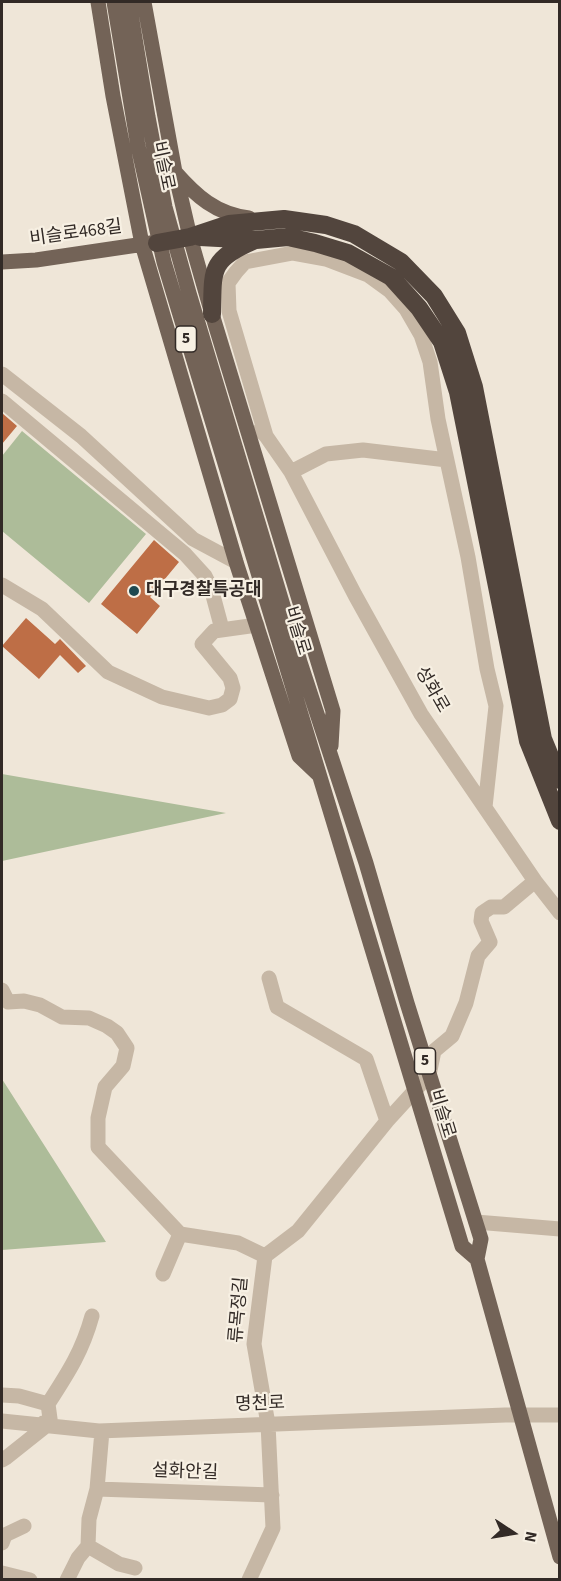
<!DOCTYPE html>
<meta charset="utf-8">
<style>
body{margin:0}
#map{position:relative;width:561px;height:1581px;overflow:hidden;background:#efe6d8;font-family:"Source Sans 3",sans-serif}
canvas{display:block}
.frame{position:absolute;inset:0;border:3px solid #322a26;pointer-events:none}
.north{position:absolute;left:483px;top:1503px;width:60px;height:60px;-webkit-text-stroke:4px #f7f0e3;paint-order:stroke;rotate:102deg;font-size:16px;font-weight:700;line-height:24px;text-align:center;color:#322a26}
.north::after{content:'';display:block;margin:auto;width:21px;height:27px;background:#322a26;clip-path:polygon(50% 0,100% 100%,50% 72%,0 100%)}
</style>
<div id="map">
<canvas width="561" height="1581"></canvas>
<div class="frame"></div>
<div class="north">N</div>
</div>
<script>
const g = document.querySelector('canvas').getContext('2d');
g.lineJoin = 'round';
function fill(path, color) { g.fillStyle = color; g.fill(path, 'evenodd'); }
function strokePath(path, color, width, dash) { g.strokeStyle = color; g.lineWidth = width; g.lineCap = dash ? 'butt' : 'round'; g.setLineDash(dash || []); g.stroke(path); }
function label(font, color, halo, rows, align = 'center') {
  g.font = font + ' "Source Sans 3","Noto Sans KR",sans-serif'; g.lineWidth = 4.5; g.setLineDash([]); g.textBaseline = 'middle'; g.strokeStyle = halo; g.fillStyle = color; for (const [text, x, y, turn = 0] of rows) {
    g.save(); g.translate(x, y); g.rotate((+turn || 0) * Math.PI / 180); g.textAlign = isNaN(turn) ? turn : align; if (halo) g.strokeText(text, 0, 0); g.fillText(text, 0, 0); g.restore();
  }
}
const green = new Path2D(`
 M22 431 146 534 89 603 2 531V456Z
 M2 774 226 813 2 861Z
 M2 1079 106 1242 2 1250Z`);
const building = new Path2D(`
 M2 413 17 426 2 444Z
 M154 540 179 562 150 597 160 606 137 634 101 604Z
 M26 618 55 644 60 639 86 666 78 673 60 655 39 679 2 646Z`);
const minor = new Path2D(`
 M2 374 81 436 193 539 236 562
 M2 401 185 554 205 576 211 588 222 629
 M260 430 266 436 291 472 355 595 421 714 535 881 560 913
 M266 436 229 311 228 283 236 272 245 262 293 253 326 259 368 275 390 291 406 309 421 335 430 362 438 419 468 557 487 669 496 706 485 807
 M291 472 326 454 363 450 447 460
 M2 585 42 609 108 672 162 697 209 708 222 705 230 699 233 688 230 678 202 644 214 631 257 625
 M269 978 277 1007 366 1059 387 1121
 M2 990 8 1002 24 1001 40 1005 62 1017 89 1018 107 1026 117 1033 127 1048 123 1066 105 1087 98 1118V1147L180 1234 238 1243 265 1256
 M476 1222 560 1229
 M163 1274 180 1234
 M2 1395 19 1396 48 1404
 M2 1421 99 1431 505 1415H560
 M51 1426 48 1404C68 1373 82 1352 92 1316
 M2 1460 7 1457 46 1426 43 1423
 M97 1489 272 1495
 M2 1543 5 1535 24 1526
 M88 1546 119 1564 135 1568
 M2 1573 30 1580
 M67 1580 78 1558 88 1546 89 1519 97 1489 102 1431
 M249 1580 273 1528 268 1424 254 1344 265 1256 298 1231 387 1121 429 1075 434 1051 452 1036 466 1003 478 956 490 942 481 921 482 913 491 907H504L535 881`);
const major = new Path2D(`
 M98 2 113 96 142 244 236 562 299 756 319 775
 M114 2 138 146 164 262 462 1246 477 1259
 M129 2 148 117 165 207 189 293 300 662 366 863 407 1003 481 1239 477 1259 560 1557
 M144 2 175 172C196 196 216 214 249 218
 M175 172 190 237 212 314 333 711 331 746
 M2 262 36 260 151 243`);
const highway = new Path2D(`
 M200 237 256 240 288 237 315 243 348 253 391 277 419 308 442 342 458 392 528 741 560 821
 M157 243 190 237 229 224 284 219 326 225 354 234 401 262 434 296 457 333 474 387 543 739 560 780
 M212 314C213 270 209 260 253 241`);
const markers = [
 [134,591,6,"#1e4950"]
];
const shields = [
 [186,339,21],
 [425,1061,21]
];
const shieldNames = [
 ["5",186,339],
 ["5",425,1061]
];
const streetNames = [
 ["비슬로",162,166,78],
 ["비슬로468길",76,234,-8],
 ["비슬로",296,631,73],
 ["성화로",431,690,60],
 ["비슬로",441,1114,73],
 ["류목정길",240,1310,-85],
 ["명천로",260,1405,-2],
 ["설화안길",185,1473,2]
];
const poiNames = [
 ["대구경찰특공대",146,591]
];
fill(green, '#adbc99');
fill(building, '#be6e46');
strokePath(minor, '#c6b7a5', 15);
strokePath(major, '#736357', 15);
strokePath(highway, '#52453d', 18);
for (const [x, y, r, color] of markers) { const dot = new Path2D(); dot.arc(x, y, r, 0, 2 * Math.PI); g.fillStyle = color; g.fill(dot); strokePath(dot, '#f7f0e3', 2); }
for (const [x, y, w] of shields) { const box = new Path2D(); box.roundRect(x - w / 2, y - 13, w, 26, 4.5); g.fillStyle = '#f7f0e3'; g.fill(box); strokePath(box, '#322a26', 1.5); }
label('bold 16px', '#322a26', null, shieldNames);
label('18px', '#322a26', '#f7f0e3', streetNames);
label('bold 18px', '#322a26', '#f7f0e3', poiNames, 'left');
</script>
